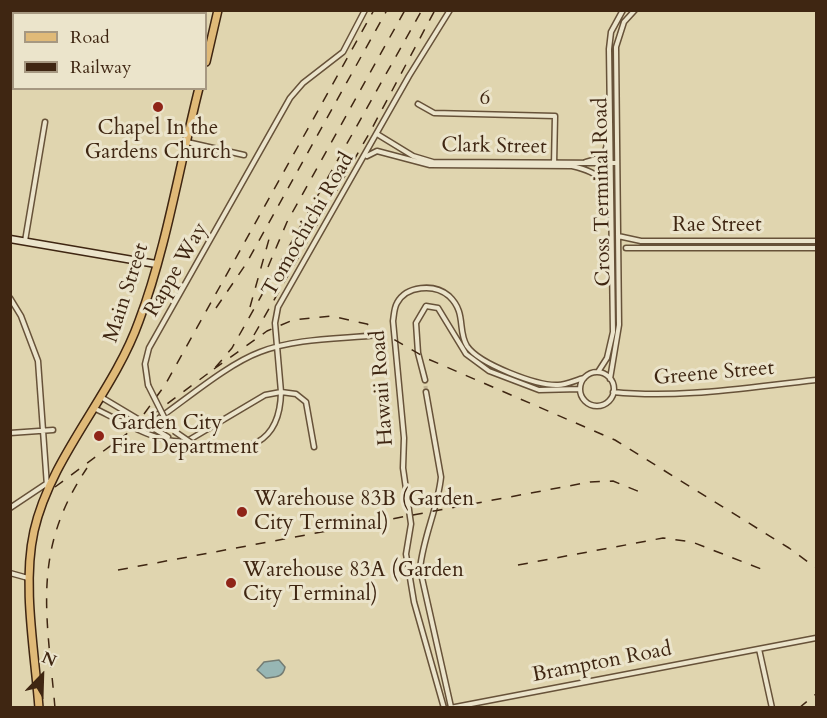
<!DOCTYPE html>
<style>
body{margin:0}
#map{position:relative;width:827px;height:718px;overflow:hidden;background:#e0d5af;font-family:Cardo,serif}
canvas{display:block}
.frame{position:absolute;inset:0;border:12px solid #3f2612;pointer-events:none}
.legend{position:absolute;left:12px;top:12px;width:195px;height:78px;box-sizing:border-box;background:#ebe4cb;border:2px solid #a69881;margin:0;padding:8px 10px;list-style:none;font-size:18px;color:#3f2612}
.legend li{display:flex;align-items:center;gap:12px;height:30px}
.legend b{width:30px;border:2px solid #a69881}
.north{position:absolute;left:12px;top:646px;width:60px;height:60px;-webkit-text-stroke:4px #ebe4cb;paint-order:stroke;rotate:23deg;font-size:16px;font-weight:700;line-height:24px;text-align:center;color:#3f2612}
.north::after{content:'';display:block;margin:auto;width:21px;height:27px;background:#3f2612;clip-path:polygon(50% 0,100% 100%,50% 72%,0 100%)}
</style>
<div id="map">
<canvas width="827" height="718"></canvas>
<div class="frame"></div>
<ul class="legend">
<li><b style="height:8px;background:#e0ba78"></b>Road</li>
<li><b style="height:8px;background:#3f2612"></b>Railway</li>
</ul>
<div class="north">N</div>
</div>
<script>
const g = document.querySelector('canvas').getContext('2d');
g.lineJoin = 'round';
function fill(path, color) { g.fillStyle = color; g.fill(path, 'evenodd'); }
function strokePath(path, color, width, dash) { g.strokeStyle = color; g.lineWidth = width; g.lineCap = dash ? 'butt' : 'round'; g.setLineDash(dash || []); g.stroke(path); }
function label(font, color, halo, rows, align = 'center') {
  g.font = font + ' Cardo,serif'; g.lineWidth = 6; g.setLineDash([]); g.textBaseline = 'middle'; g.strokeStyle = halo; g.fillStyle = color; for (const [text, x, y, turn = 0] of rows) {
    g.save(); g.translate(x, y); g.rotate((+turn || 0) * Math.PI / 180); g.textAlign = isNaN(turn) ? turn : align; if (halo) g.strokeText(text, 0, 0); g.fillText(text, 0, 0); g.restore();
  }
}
const water = new Path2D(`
 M279 660 285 667C283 678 275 677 266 678L257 670 264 662Z`);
const streetTunnel = new Path2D(`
 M425 380 426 392`);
const street = new Path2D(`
 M37 14 38 10
 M10 33H14
 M418 104 434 113 555 116 554 165
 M377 134 413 156 433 162 617 163
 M187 142 244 155
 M367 156 377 151 430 165 572 166C607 174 606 184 610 216
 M586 162C617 154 603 140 609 117
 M618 236 641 241H816
 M25 241 45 122
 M626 248H816
 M10 298 21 316 38 361 47 486
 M598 372 607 358 613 332 609 49 611 32 623 10
 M580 389a17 17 0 1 1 34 0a17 17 0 1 1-34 0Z
 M610 379 619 325 616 47 624 22 635 10
 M425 380 418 353 416 323 426 306 438 308 466 354 489 371 539 390 580 389
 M148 385 145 364 149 348 290 98 303 83 343 52 365 10
 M426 392 441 477C438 508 423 537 420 569L451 707
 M613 392C681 399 749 387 816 380
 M101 397 168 437
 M94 408C117 419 165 448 189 440L265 395 281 392 275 323 278 307 409 76 450 10
 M149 425C181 404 225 365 260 352 296 338 340 339 378 335
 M10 433 53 430
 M200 449C247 453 280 445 281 392L296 394 306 402 314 447
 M10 508 49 482
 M10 573 28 578
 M759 649 772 708
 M444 708 414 602 406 554 411 524 403 468 404 438 393 321C394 315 394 308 397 303 406 286 434 283 449 296 467 313 457 330 467 346 479 364 537 386 558 385 566 385 576 380 584 378
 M450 708 816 638`);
const secondary = new Path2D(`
 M10 239 156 264`);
const primary = new Path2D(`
 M206 62 218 10
 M39 708C35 653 22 585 34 531 51 456 113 394 139 321 166 250 180 163 199 88`);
const rail = new Path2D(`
 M268 267 287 222 405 10
 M250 307 271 232
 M216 308 246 264 387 10
 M254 335 370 132 435 10
 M214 369 267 331 293 320 331 316 367 324 428 359 615 440 789 548 816 568
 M144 414 165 385 374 10
 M55 487 214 369 232 348 422 10
 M518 565 663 538 692 542 769 572
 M118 570 590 482 613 481 640 492
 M55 708C47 615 31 551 87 468
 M799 708 816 694`);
const streetBridge = new Path2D(`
 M148 385 170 429
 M174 431 200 449`);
const markers = [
 [158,107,6,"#8f2418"],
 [99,436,6,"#8f2418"],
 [242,512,6,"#8f2418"],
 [231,583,6,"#8f2418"]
];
const streetNames = [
 ["6",485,99,1],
 ["Clark Street",494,147,1],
 ["Cross Terminal Road",603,192,-91],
 ["Tomochichi Road",309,225,-60],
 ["Rae Street",717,226],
 ["Rappe Way",177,270,-60],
 ["Main Street",127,293,-72],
 ["Greene Street",714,374,-5],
 ["Hawaii Road",383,388,-94],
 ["Brampton Road",602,663,-11]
];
const poiNames = [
 ["Chapel In the",158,129,"center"],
 ["Gardens Church",158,153,"center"],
 ["Garden City",111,424],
 ["Fire Department",111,448],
 ["Warehouse 83B (Garden",254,500],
 ["City Terminal)",254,524],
 ["Warehouse 83A (Garden",243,571],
 ["City Terminal)",243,595]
];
fill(water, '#97b6b4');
strokePath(water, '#747c73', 1.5);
strokePath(streetTunnel, '#c0b290', 4, [4, 2]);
strokePath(street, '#675239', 7);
strokePath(secondary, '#3f2612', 9);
strokePath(primary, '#3f2612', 10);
strokePath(street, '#ebe4cb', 4);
strokePath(secondary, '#ebe4cb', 6);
strokePath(primary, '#e0ba78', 7);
strokePath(rail, '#3f2612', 1.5, [10, 10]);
strokePath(streetBridge, '#675239', 7, []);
strokePath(streetBridge, '#ebe4cb', 4);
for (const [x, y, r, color] of markers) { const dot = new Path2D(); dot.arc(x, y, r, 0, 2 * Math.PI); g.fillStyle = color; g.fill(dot); strokePath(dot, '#ebe4cb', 2); }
label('21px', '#3f2612', '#ebe4cb', streetNames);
label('21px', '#3f2612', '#ebe4cb', poiNames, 'left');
</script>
